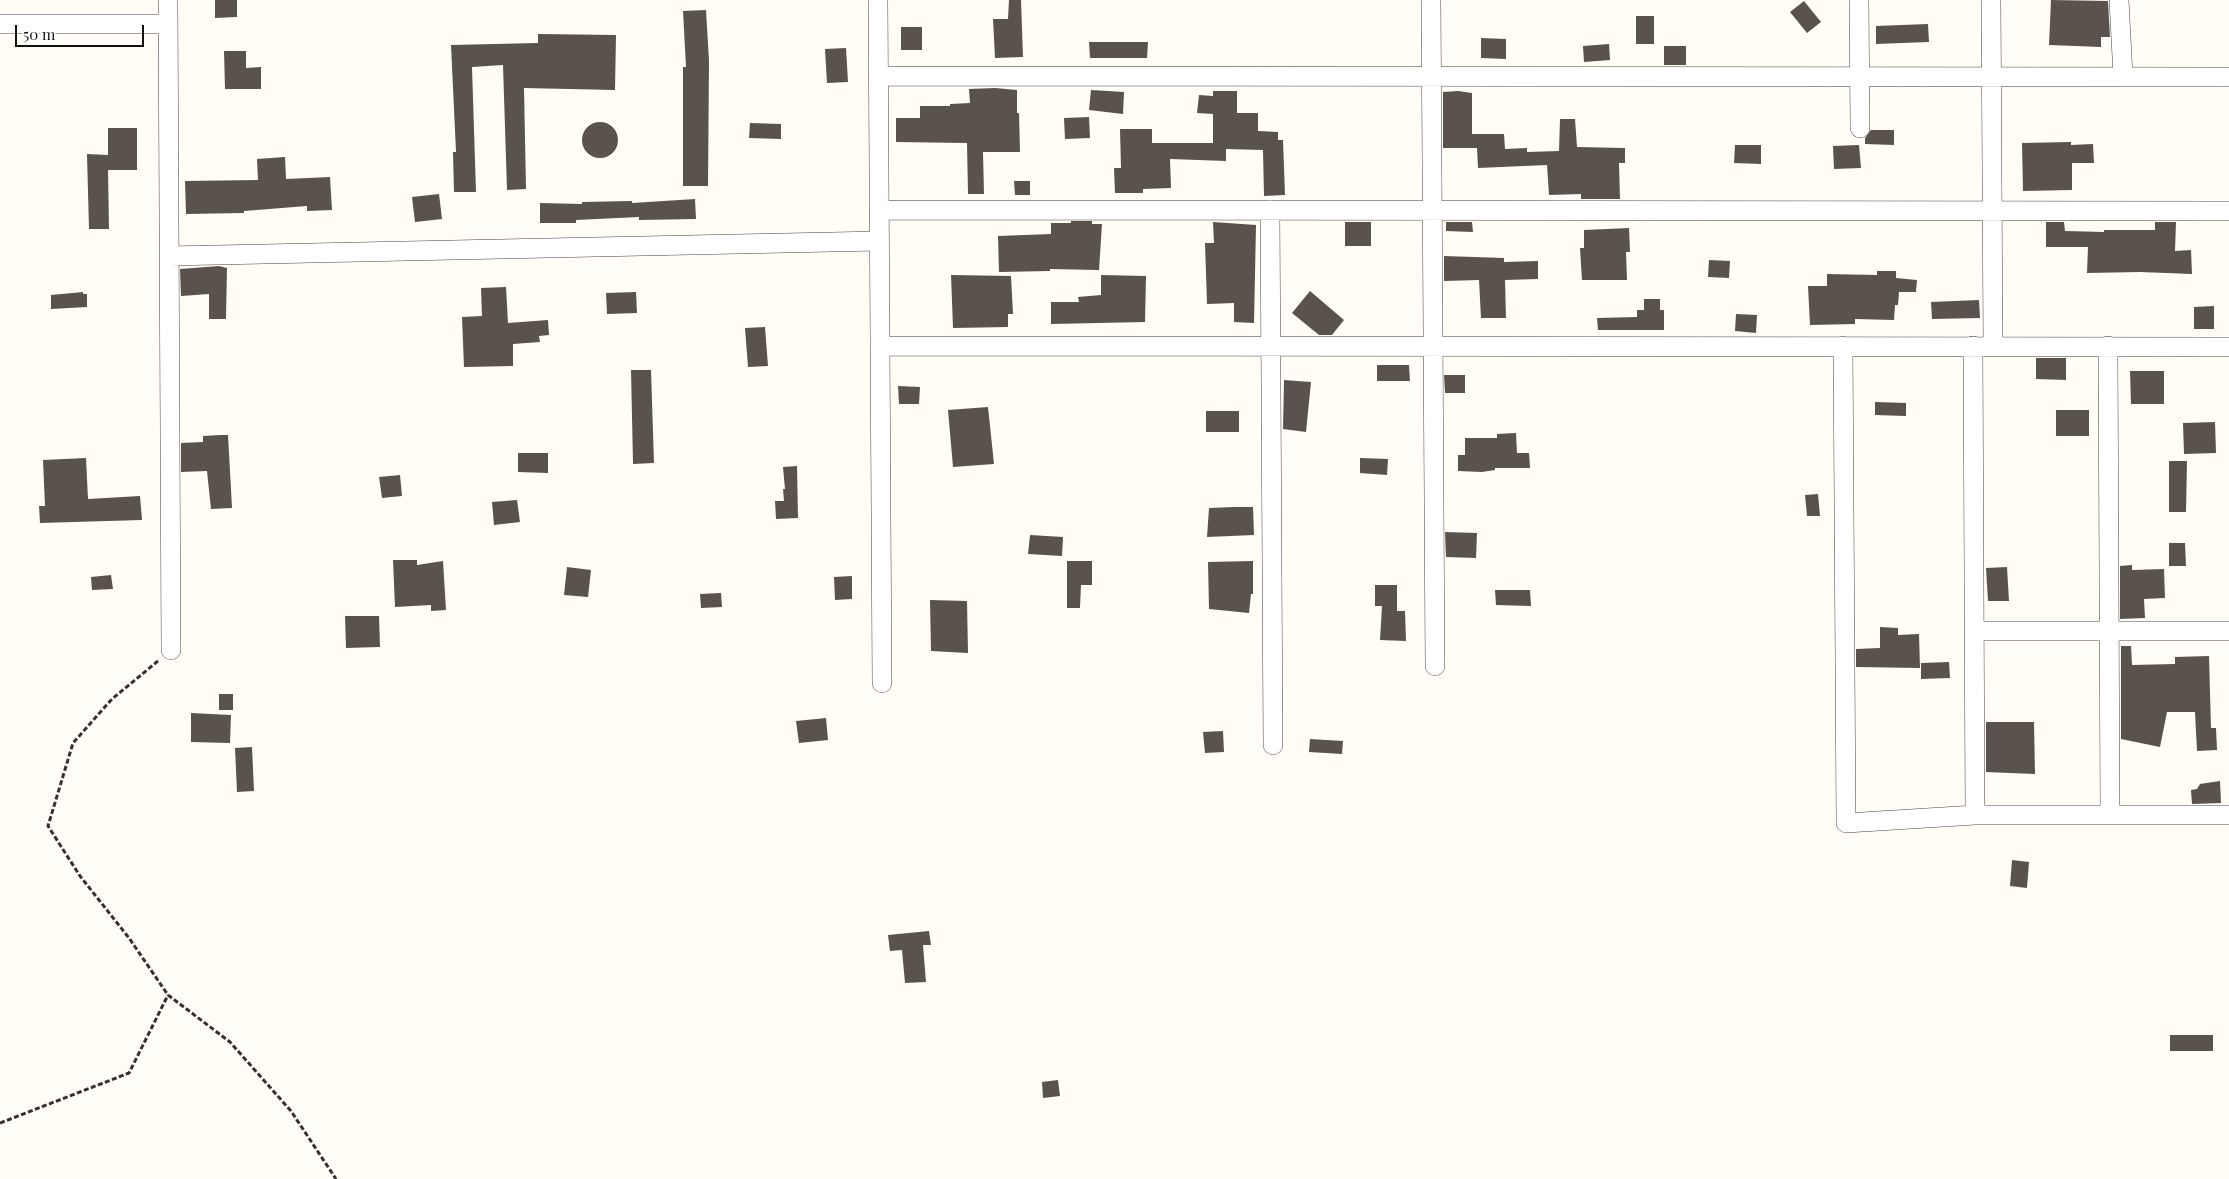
<!DOCTYPE html>
<style>
body{margin:0}
#map{position:relative;width:2229px;height:1179px;overflow:hidden;background:#fffdf5;font-family:"Playfair Display",serif}
canvas{display:block}
.scale{position:absolute;left:15px;top:25px;width:129px;height:22px;box-sizing:border-box;border:2px solid #111;border-top:0;padding-left:6px;font-size:15px;line-height:18px;white-space:nowrap;color:#111;-webkit-text-stroke:4px #fff;paint-order:stroke}
</style>
<div id="map">
<canvas width="2229" height="1179"></canvas>
<div class="scale">50 m</div>
</div>
<script>
const g = document.querySelector('canvas').getContext('2d');
g.lineJoin = 'round';
function fill(path, color) { g.fillStyle = color; g.fill(path, 'evenodd'); }
function strokePath(path, color, width, dash) { g.strokeStyle = color; g.lineWidth = width; g.lineCap = dash ? 'butt' : 'round'; g.setLineDash(dash || []); g.stroke(path); }
const building = new Path2D(`
 M215 0H237V17L215 18Z
 M1009 0H1021L1023 57 995 58 993 19H1008Z
 M2051 0 2108 1 2110 37H2101V47L2049 45Z
 M1804 1 1821 22 1807 33 1790 12Z
 M706 10 709 61 708 186H683V67H686L683 11Z
 M1636 16H1654V44H1636Z
 M1928 24 1929 42 1876 44V26Z
 M901 27H922V50H901Z
 M538 34 616 35 615 90 524 88 526 189 507 190 503 65 472 67 476 192H454L453 152H456L451 45 538 43Z
 M1481 38 1506 39V59L1481 58Z
 M1089 42H1148L1147 58H1090Z
 M1609 44 1610 60 1584 62 1583 46Z
 M1664 46H1686V65H1664Z
 M846 48 848 82 827 83 825 49Z
 M224 51H246V68L261 67V89H225Z
 M995 88 1017 90V113H1019L1020 152H983L984 194H968L967 143 896 142V118H920V106H950V104L970 103 969 89Z
 M1091 90 1124 92 1123 114 1089 110Z
 M1213 91H1237V113H1258V131L1278 132V140H1283L1285 195 1264 196 1263 150 1226 149V161L1170 159 1171 188 1143 189V193H1115L1114 168H1121L1120 129H1152V143H1213V114L1197 113 1199 95 1213 96Z
 M1458 91 1472 93V134H1504L1505 149 1527 148V152L1559 151 1560 119H1575L1577 147 1625 148V163H1619L1620 199H1581V194L1549 195 1547 165 1478 168 1477 148H1443V92Z
 M1089 117 1090 138 1065 139 1064 118Z
 M582 140a18 18 0 1 1 36 0a18 18 0 1 1-36 0Z
 M750 123 781 124V139L749 138Z
 M108 128H137V170H108L109 229H89L87 154 108 155Z
 M1871 130H1894V145L1865 144V138Z
 M2071 142V145L2093 144 2094 163H2072V190L2023 191 2022 143Z
 M1735 145H1761V164L1734 163Z
 M1859 145 1861 168 1834 169 1833 146Z
 M285 157 286 179 330 177 332 210 307 211V206L244 211V213L186 214 185 181 258 180 257 159Z
 M1014 181H1030V195H1015Z
 M439 194 442 219 415 222 412 197Z
 M695 199 696 219 639 220V217L576 220V223H540V203L582 204V202L632 201V203Z
 M1071 221H1092V224H1102L1099 270 1050 269V271L999 272 998 236 1051 234V223H1071Z
 M1213 222 1256 225 1254 323 1234 322V303L1207 304 1205 243H1214Z
 M1345 222H1371V246H1345Z
 M1446 222H1472L1473 232 1446 231Z
 M2046 222H2064L2065 231 2104 232V230H2155V222H2176L2175 251 2191 250 2192 274 2140 272 2087 273 2088 247H2046Z
 M1629 228 1630 252H1626L1627 280H1582L1580 248H1584V230Z
 M1444 256 1504 258V262L1538 261V279L1505 280 1506 318H1481L1479 280 1444 281Z
 M1709 260 1730 261 1729 278 1708 277Z
 M219 266 227 268 226 319H209V294L181 296 180 269Z
 M1877 271H1896V278L1917 280 1916 292H1899L1898 305H1895L1894 320 1855 319V324L1810 325 1808 286H1827V274L1877 275Z
 M951 275 1011 276 1013 314H1008V327L953 328Z
 M1101 275 1146 276 1145 322 1051 324V302H1079L1078 297 1101 295Z
 M506 287 508 323 548 320 549 335 539 336 540 342 513 344V366L464 367 462 317 482 316 481 288Z
 M1310 291 1344 320 1332 335H1319L1292 313Z
 M83 292V294H87V307L51 309V295Z
 M636 292 637 313 607 314 606 293Z
 M1644 299H1660V310H1664V330H1598L1597 318 1637 317V310H1644Z
 M1979 300 1980 318 1932 319 1931 302Z
 M2214 306V329H2194V307Z
 M1736 314 1757 315 1756 333 1735 331Z
 M765 327 768 366 748 367 745 328Z
 M2036 358H2066V380L2036 379Z
 M1377 365H1409L1410 381H1377Z
 M631 370H651L654 463 633 464Z
 M2130 371H2164V404H2131Z
 M1444 375H1465V393H1445Z
 M1284 380 1311 382 1306 432 1283 429Z
 M898 386 920 387 919 404H899Z
 M1875 402 1906 403V416L1875 415Z
 M988 407 994 464 953 467 948 410Z
 M2056 410H2089V436H2056Z
 M1206 411H1239V432H1206Z
 M2215 422 2216 453 2184 454 2183 423Z
 M1516 433 1517 453H1529L1530 468H1495V470L1482 472 1458 471V455H1465V438H1497V434Z
 M221 435H228L232 508 211 509 207 471 181 472V443L203 442V436Z
 M518 453H548V473L518 472Z
 M86 458 88 499 140 496 142 520 40 523 39 506H45L43 460Z
 M1360 458 1388 459 1387 475 1360 473Z
 M2169 461H2187L2186 512H2169Z
 M797 466 798 518 776 519 775 501H784L783 489H785L783 467Z
 M400 475 402 496 382 498 379 477Z
 M1818 494 1820 516H1807L1805 495Z
 M517 500 520 522 494 525 492 502Z
 M1234 507H1253L1254 535 1207 537 1209 508Z
 M1445 532 1477 533 1476 558 1446 557Z
 M1030 535 1063 537 1062 556 1028 554Z
 M2169 543H2185L2186 566H2169Z
 M393 560H417V565L443 561 446 610 431 611V605L395 607Z
 M1067 561H1092V585H1081L1080 608H1067Z
 M1253 561V594H1251L1249 613 1209 609 1208 562Z
 M2132 565V570L2164 569 2165 598 2144 599 2145 618 2120 619V566Z
 M567 567 591 570 588 597 564 595Z
 M2007 567 2009 601H1988L1986 568Z
 M111 575 113 589 92 590 91 577Z
 M852 576V599L835 600 834 577Z
 M1375 585H1397V611H1405L1406 641 1380 640 1382 606H1375Z
 M1495 590H1530L1531 606 1496 605Z
 M721 593 722 607 701 608 700 594Z
 M930 600 967 601 968 653 931 651Z
 M345 616H379L380 647 346 648Z
 M1880 627 1898 628V635L1919 634 1920 668 1856 667V649L1880 648Z
 M2121 646H2131L2132 665 2175 664V657L2209 656 2211 728H2216L2217 750 2197 751 2195 712H2167L2160 747 2121 739Z
 M1949 662 1950 678 1921 679V663Z
 M219 694H233V710H219Z
 M191 713 231 715 230 743 191 742Z
 M826 718 828 740 799 743 796 721Z
 M1986 722H2034L2035 774 1986 772Z
 M1223 731 1224 752 1205 753 1203 732Z
 M1310 739 1343 741 1342 754 1309 752Z
 M252 747 254 791 237 792 235 748Z
 M2220 781 2221 803 2192 804 2191 790 2197 789 2200 784Z
 M2012 860 2029 862 2027 888 2010 886Z
 M929 931 931 945H923L926 982 905 983 902 950 890 951 888 935Z
 M2170 1035H2213V1051H2170Z
 M1058 1080 1060 1096 1043 1098 1042 1082Z`);
const path = new Path2D(`
 M158 661 112 699 73 743 48 826 80 876 129 938 168 995 230 1042 291 1111 336 1179
 M0 1123 129 1073 168 995`);
const street = new Path2D(`
 M168 0 171 650
 M878 0 882 683
 M1431 0 1435 666
 M1859 0 1860 128
 M1991 0 1993 346
 M2119 0 2123 76
 M0 24H168
 M878 76 2227 77
 M879 210 2229 211
 M1270 210 1273 745
 M169 256 879 241
 M880 346 2229 347
 M1843 346 1846 823 1975 815H2229
 M1973 346 1975 815
 M2108 346 2110 815
 M1974 631H2229`);
fill(building, '#5a524d');
strokePath(street, '#444', 20);
strokePath(path, '#333', 3, [5, 2.5]);
strokePath(street, '#fff', 19);
</script>
